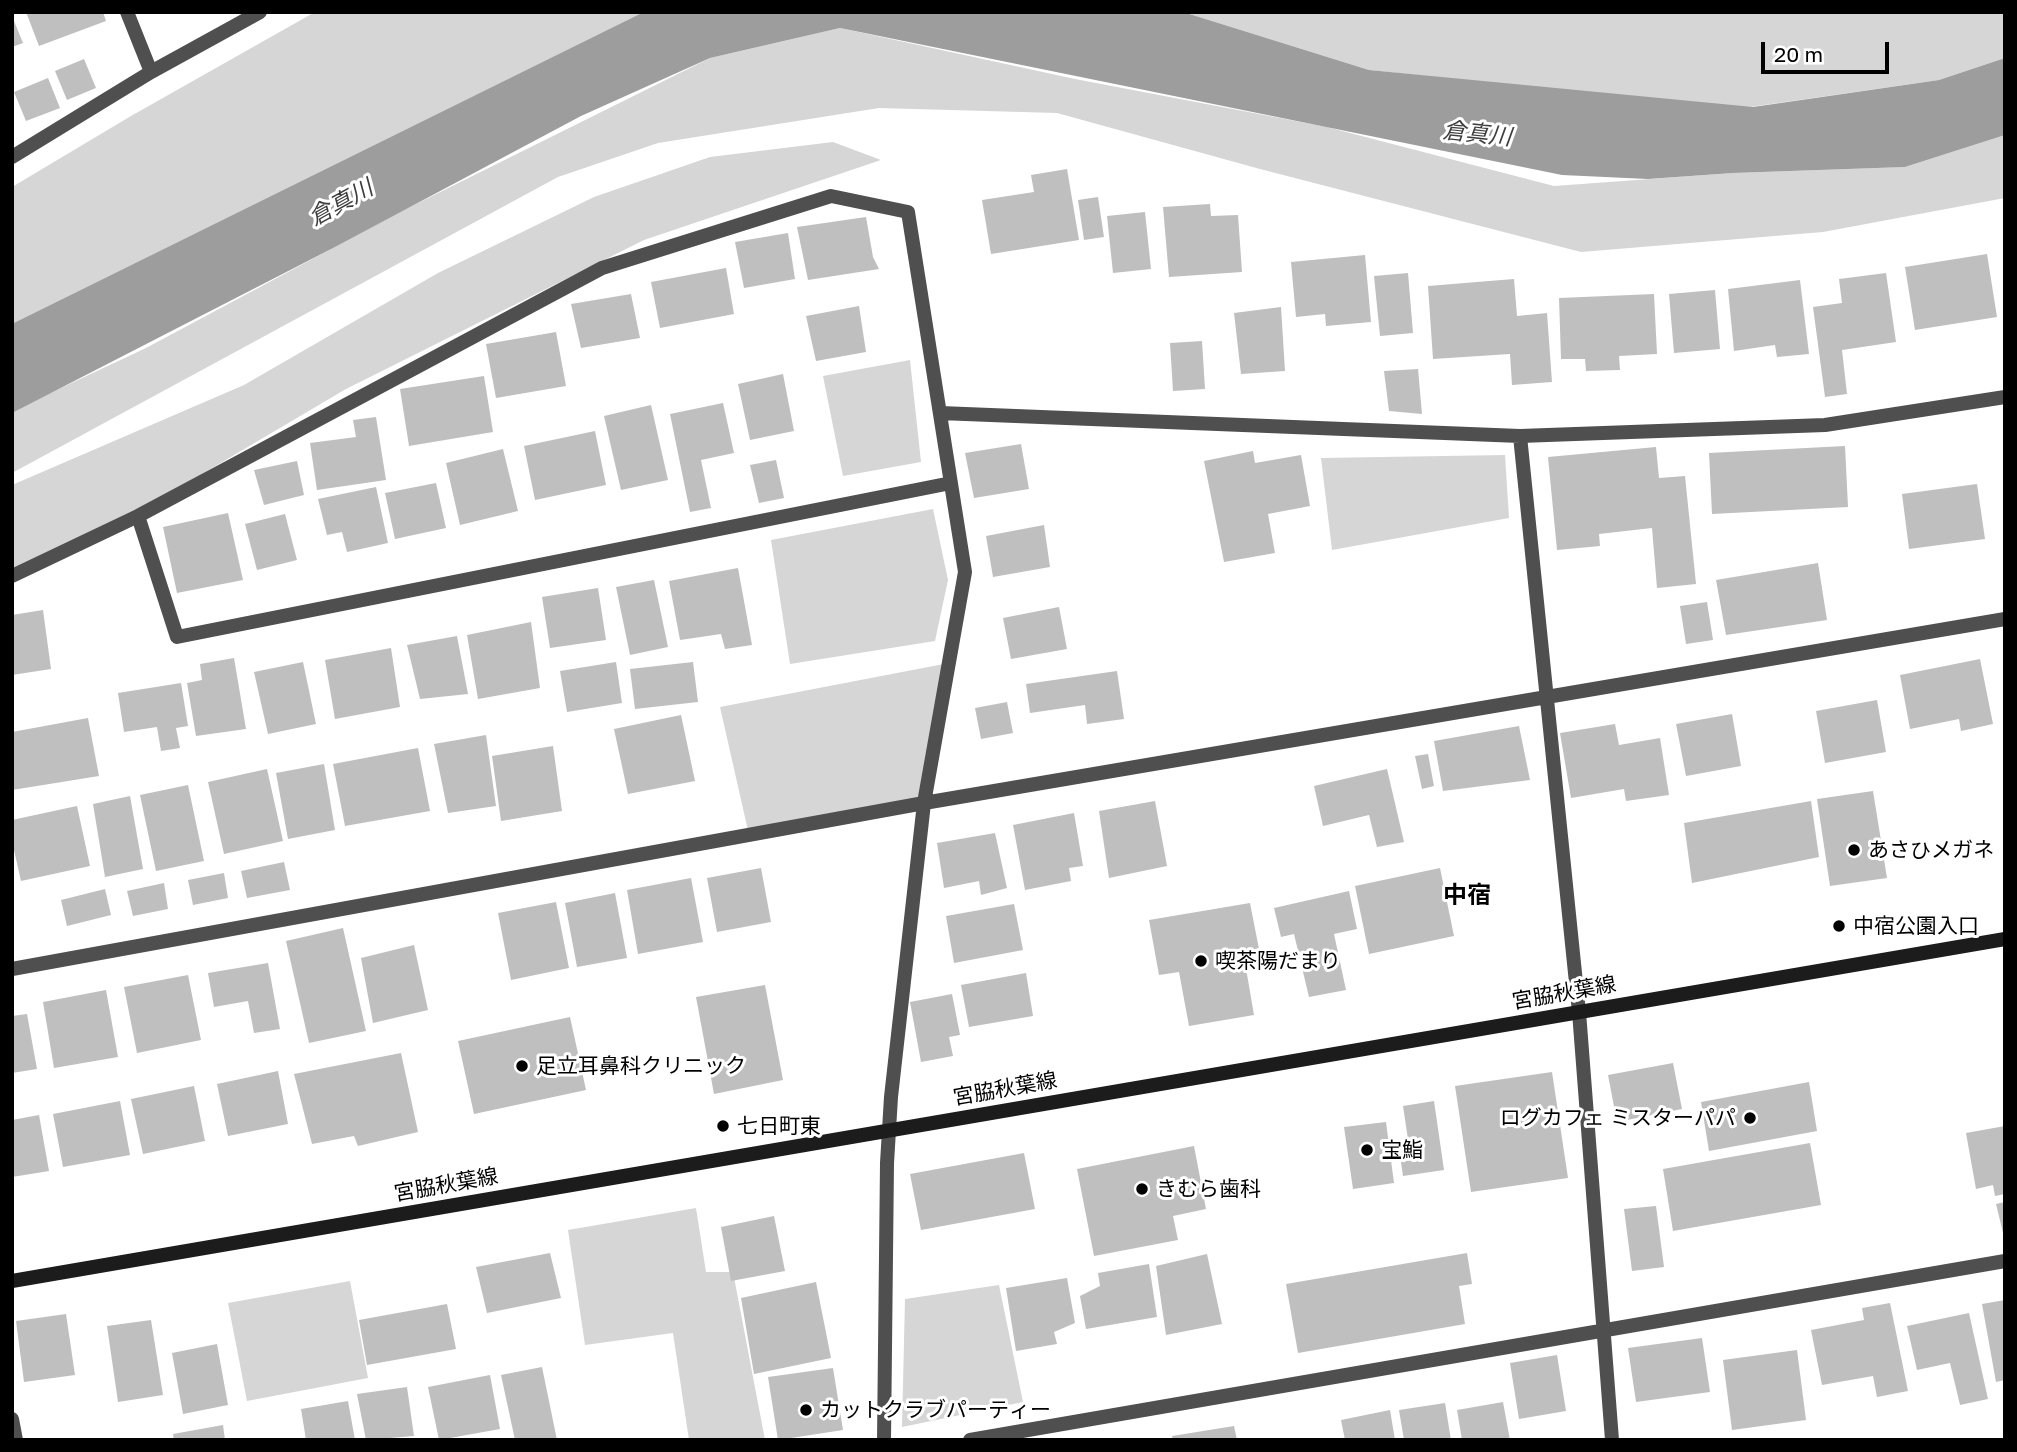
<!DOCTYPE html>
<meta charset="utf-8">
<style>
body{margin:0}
#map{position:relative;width:2017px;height:1452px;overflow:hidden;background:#fff;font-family:"Golos Text",sans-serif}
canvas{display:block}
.frame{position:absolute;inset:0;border:14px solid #000;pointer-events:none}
.scale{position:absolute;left:1761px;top:42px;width:128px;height:32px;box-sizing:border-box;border:4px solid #000;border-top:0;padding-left:9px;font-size:21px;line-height:24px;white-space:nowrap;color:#000;-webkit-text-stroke:5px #fff;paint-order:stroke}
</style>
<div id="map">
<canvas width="2017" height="1452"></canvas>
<div class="frame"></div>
<div class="scale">20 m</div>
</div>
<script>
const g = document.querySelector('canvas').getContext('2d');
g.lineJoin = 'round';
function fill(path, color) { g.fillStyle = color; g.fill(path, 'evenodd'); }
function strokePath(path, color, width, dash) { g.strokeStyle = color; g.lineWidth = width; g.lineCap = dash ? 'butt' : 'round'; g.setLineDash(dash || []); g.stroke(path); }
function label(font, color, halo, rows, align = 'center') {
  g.font = font + ' "Golos Text","Noto Sans JP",sans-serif'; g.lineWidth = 6; g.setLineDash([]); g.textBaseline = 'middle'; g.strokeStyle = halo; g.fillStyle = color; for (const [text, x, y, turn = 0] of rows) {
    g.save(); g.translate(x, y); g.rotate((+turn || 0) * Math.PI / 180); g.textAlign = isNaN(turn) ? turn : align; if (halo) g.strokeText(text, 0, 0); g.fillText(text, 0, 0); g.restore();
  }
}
const green = new Path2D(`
 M315 12H646L12 326V187L131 116Z
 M1183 12H2005V58L1939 80 1715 112 1583 92 1369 70Z
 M840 28 1075 79 1327 127 1554 186 1733 173 1905 167 2005 135V198L1823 232 1581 252 1260 169 1057 113 879 108 658 143 558 177 12 473V411L146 348 404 210 710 58Z
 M833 142 881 160 644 240 346 389 102 533 12 573V485L244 385 438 273 594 197 710 157Z
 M910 360 921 462 843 476 823 376Z
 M1505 455 1509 518 1332 550 1321 458Z
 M933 509 948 580 935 641 790 664 771 540Z
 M949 663 924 803 749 835 720 707Z
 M696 1208 706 1272H733L765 1440H689L673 1333 585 1345 568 1230Z
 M350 1281 368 1378 247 1401 228 1303Z
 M999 1285 1023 1402 902 1427 905 1299Z`);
const water = new Path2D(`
 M644 12H1183L1369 70 1753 107 1939 80 2005 58V135L1905 167 1733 173 1648 179 1562 175 840 28 710 58 581 116 335 247 12 413V324Z`);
const building = new Path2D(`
 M26 12H103L106 21 39 46Z
 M12 16 23 43 12 47Z
 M84 59 96 88 67 100 55 71Z
 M48 78 60 108 26 121 14 92Z
 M1067 169 1079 240 991 254 982 200 1034 192 1031 175Z
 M1098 197 1104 237 1084 240 1078 200Z
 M1210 204 1211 216 1238 215 1242 272 1169 277 1163 207Z
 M1145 212 1151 269 1113 273 1107 216Z
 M866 217 873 257 879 269 808 280 797 227Z
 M788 233 795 279 744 288 735 242Z
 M1987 254 1997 317 1915 330 1905 267Z
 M1365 255 1371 322 1326 326 1325 314 1296 317 1291 262Z
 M726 268 734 314 660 328 651 282Z
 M1408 273 1413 333 1380 336 1374 276Z
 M1886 273 1896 342 1842 350 1847 394 1825 397 1813 307 1842 303 1839 279Z
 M1514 279 1517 316 1547 313 1552 382 1512 385 1510 354 1433 359 1428 286Z
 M1800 280 1809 354 1777 357 1775 345 1734 351 1728 289Z
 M1715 290 1720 349 1674 353 1669 294Z
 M631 294 640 338 581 348 571 304Z
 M1654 294 1657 354 1619 356 1620 370 1586 371 1585 359H1561L1559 298Z
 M859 306 866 352 816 361 806 316Z
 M1281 307 1285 371 1241 374 1234 313Z
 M556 332 566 386 496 398 486 344Z
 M1202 341 1205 389 1173 391 1170 343Z
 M1418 369 1422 414 1389 411 1384 371Z
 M783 374 794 431 750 440 738 384Z
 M484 376 493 432 409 446 400 389Z
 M723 403 734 453 701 460 711 508 690 512 670 414Z
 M651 405 668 480 621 490 604 416Z
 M376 417 386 480 317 490 310 443 356 437 353 420Z
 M595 431 606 485 535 500 524 446Z
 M1021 444 1029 489 974 498 965 453Z
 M1845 446 1848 507 1712 514 1709 453Z
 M1656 447 1659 478 1685 476 1696 584 1657 588 1652 528 1599 534 1600 546 1557 550 1548 457Z
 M503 449 518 511 460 525 446 463Z
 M1253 451 1255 463 1301 455 1310 506 1268 514 1275 553 1224 562 1204 461Z
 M776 460 784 498 759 503 750 465Z
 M297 461 304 495 264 505 254 470Z
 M436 483 446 528 395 539 385 493Z
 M1977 484 1985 539 1909 549 1902 494Z
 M376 487 388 543 347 552 342 532 327 535 318 499Z
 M228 513 243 580 177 593 163 527Z
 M285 514 297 560 257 570 245 524Z
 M1044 525 1050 567 993 577 986 536Z
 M1818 563 1827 620 1726 635 1716 580Z
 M738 568 752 645 725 649 721 634 680 640 669 581Z
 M654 580 668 647 630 655 616 587Z
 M598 588 606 640 550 648 542 597Z
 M1707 602 1713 640 1686 644 1680 606Z
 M1059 607 1067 649 1011 659 1003 618Z
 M43 610 51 669 12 675V615Z
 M531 622 540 688 478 699 467 635Z
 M457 636 468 694 420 699 407 645Z
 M391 648 400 707 335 719 325 660Z
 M234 658 246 729 196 736 187 683 202 680 200 664Z
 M1980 659 1993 724 1961 731 1959 719 1910 729 1900 675Z
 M303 662 316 724 268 734 254 672Z
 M616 662 622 703 567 712 560 671Z
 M693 662 698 702 635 709 630 669Z
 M1117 671 1124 719 1087 724 1085 705 1030 713 1026 684Z
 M181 683 188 726 176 728 180 748 161 751 157 727 124 732 118 693Z
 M1877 700 1886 752 1825 763 1816 711Z
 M1007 702 1013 733 981 739 975 708Z
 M1732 714 1741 766 1686 776 1676 724Z
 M681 715 695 781 628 794 614 729Z
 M88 718 99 776 12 790V732Z
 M1615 724 1619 745 1660 738 1669 795 1626 801 1624 789 1571 798 1560 733Z
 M1519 726 1530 780 1443 791 1434 741Z
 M486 735 496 806 448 813 434 744Z
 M553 746 562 811 501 821 492 756Z
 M418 748 430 811 345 826 333 764Z
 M1428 754 1434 786 1422 789 1415 756Z
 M324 764 335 830 288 839 276 773Z
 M267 769 283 841 224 854 208 782Z
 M1387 769 1404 842 1377 847 1369 815 1323 826 1314 786Z
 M188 785 204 861 156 871 140 795Z
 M1873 791 1887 878 1830 886 1817 799Z
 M130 796 143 869 105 877 93 804Z
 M1155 801 1167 866 1109 878 1099 811Z
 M1811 801 1819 857 1692 883 1684 823Z
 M77 806 90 866 21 881 12 841V820Z
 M1074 813 1083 866 1069 868 1071 881 1025 890 1013 825Z
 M995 833 1007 888 981 895 979 881 944 888 937 843Z
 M284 862 290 890 247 898 241 871Z
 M761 868 771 922 717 932 707 878Z
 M1440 868 1454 936 1369 954 1355 886Z
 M224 873 228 898 193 905 188 880Z
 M691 878 703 942 638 954 627 890Z
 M164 883 168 909 133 916 127 891Z
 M105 889 111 915 67 926 61 900Z
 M1349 891 1357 929 1334 934 1346 990 1309 997 1294 934 1281 937 1274 908Z
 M615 893 627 958 577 967 565 903Z
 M556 902 569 968 511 980 498 913Z
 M1250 903 1259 949 1243 951 1254 1015 1189 1026 1179 972 1159 975 1149 920Z
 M1014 904 1023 950 954 963 946 916Z
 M343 928 366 1031 309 1043 286 941Z
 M414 945 428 1010 373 1023 361 958Z
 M268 963 280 1029 254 1033 248 1001 214 1007 208 973Z
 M1026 973 1033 1016 969 1027 961 985Z
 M188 975 201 1040 137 1053 124 987Z
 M765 985 783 1080 714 1094 696 997Z
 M106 990 118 1057 54 1068 43 1002Z
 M952 994 960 1035 949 1037 953 1056 921 1062 910 1002Z
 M27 1014 37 1069 12 1073V1016Z
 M570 1017 586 1090 474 1114 458 1041Z
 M401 1053 418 1132 358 1146 354 1136 312 1144 294 1074Z
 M1673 1063 1682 1109 1617 1122 1608 1075Z
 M278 1071 288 1124 228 1136 217 1084Z
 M1552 1072 1568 1178 1471 1192 1455 1086Z
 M1809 1082 1817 1131 1709 1151 1701 1102Z
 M194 1086 205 1141 143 1154 131 1099Z
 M120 1101 130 1155 63 1167 53 1114Z
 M1434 1101 1444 1170 1403 1176 1399 1148 1409 1146 1403 1106Z
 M39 1115 49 1171 12 1177V1120Z
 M1386 1122 1394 1183 1353 1189 1344 1127Z
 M2005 1126V1194L1995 1196 1993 1185 1976 1189 1966 1133Z
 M1810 1143 1821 1205 1673 1231 1663 1169Z
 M1194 1146 1206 1209 1173 1216 1178 1240 1094 1256 1077 1169Z
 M1024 1153 1035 1209 921 1230 910 1174Z
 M2005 1202V1237H2004L1996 1204Z
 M1656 1206 1664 1267 1632 1271 1624 1209Z
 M774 1216 785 1271 731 1281 721 1227Z
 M550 1253 561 1298 487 1313 476 1267Z
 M1467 1253 1472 1284 1459 1286 1465 1324 1298 1353 1286 1284Z
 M1207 1254 1222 1324 1166 1335 1156 1266Z
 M1149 1264 1157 1317 1086 1329 1080 1296 1100 1286 1098 1273Z
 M1067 1278 1075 1323 1054 1332 1057 1344 1016 1351 1006 1288Z
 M816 1282 831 1358 754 1374 741 1298Z
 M2005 1300V1380L1996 1382 1982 1304Z
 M1890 1303 1908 1391 1877 1397 1873 1376 1822 1385 1811 1330 1864 1320 1862 1308Z
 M447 1304 456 1349 367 1365 359 1320Z
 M1969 1313 1988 1399 1960 1405 1950 1363 1917 1370 1907 1326Z
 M66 1314 75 1375 24 1382 16 1321Z
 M151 1320 163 1395 118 1402 107 1326Z
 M1702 1338 1710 1392 1636 1402 1628 1348Z
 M217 1344 228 1405 183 1414 172 1353Z
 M1797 1350 1806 1420 1732 1430 1723 1360Z
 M1557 1355 1566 1411 1519 1419 1510 1363Z
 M542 1367 557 1440H515L501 1375Z
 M833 1368 843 1430 778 1440 768 1377Z
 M490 1375 500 1429 439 1440 428 1387Z
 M407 1387 414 1436 366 1440 357 1394Z
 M348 1401 355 1440H306L301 1409Z
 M1503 1402 1510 1440H1462L1457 1410Z
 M1445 1403 1451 1440H1404L1399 1410Z
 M1390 1410 1395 1440H1345L1341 1420Z
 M223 1425 225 1440H174L173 1434Z
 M1234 1426 1237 1440H1173L1172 1436Z`);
const street = new Path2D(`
 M127 12 151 72
 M12 157 151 72 260 12
 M940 413 1520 436 1825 425 2005 397
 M1520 436 1579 1012 1612 1440
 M138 516 177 637 951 483
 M12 576 138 516 602 268 831 196 908 212 965 572 924 803 891 1097 887 1163 884 1440
 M12 969 924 803 2005 619
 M12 1419 16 1440
 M970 1440 2005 1261`);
const secondary = new Path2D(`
 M12 1281 2005 939`);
const markers = [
 [1854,850,7,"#000"],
 [1839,926,7,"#000"],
 [1201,961,7,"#000"],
 [522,1066,7,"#000"],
 [1750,1118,7,"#000"],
 [723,1126,7,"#000"],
 [1367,1150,7,"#000"],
 [1142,1189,7,"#000"],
 [806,1410,7,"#000"]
];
const poiNames = [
 ["あさひメガネ",1868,850],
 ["中宿公園入口",1853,926],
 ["喫茶陽だまり",1215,961],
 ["足立耳鼻科クリニック",536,1066],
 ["ログカフェ ミスターパパ",1736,1118,"right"],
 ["七日町東",737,1126],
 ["宝鮨",1381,1150],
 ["きむら歯科",1156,1189],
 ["カットクラブパーティー",820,1410]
];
const streetNames = [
 ["宮脇秋葉線",1564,993,-10],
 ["宮脇秋葉線",1005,1089,-10],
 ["宮脇秋葉線",446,1185,-10]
];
const waterNames = [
 ["倉真川",1477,134,6],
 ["倉真川",341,203,-29]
];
const quarterNames = [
 ["中宿",1467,895]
];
fill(green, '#d6d6d6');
fill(water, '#9d9d9d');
fill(building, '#bfbfbf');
strokePath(street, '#4f4f4f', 14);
strokePath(secondary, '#1c1c1c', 14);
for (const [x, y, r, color] of markers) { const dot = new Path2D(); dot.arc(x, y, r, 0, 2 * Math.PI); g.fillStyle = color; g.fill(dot); strokePath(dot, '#fff', 2.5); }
label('21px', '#000', '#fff', poiNames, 'left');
label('21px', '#000', '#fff', streetNames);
label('italic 23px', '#3e3e3e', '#fff', waterNames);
label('bold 24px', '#000', '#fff', quarterNames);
</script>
